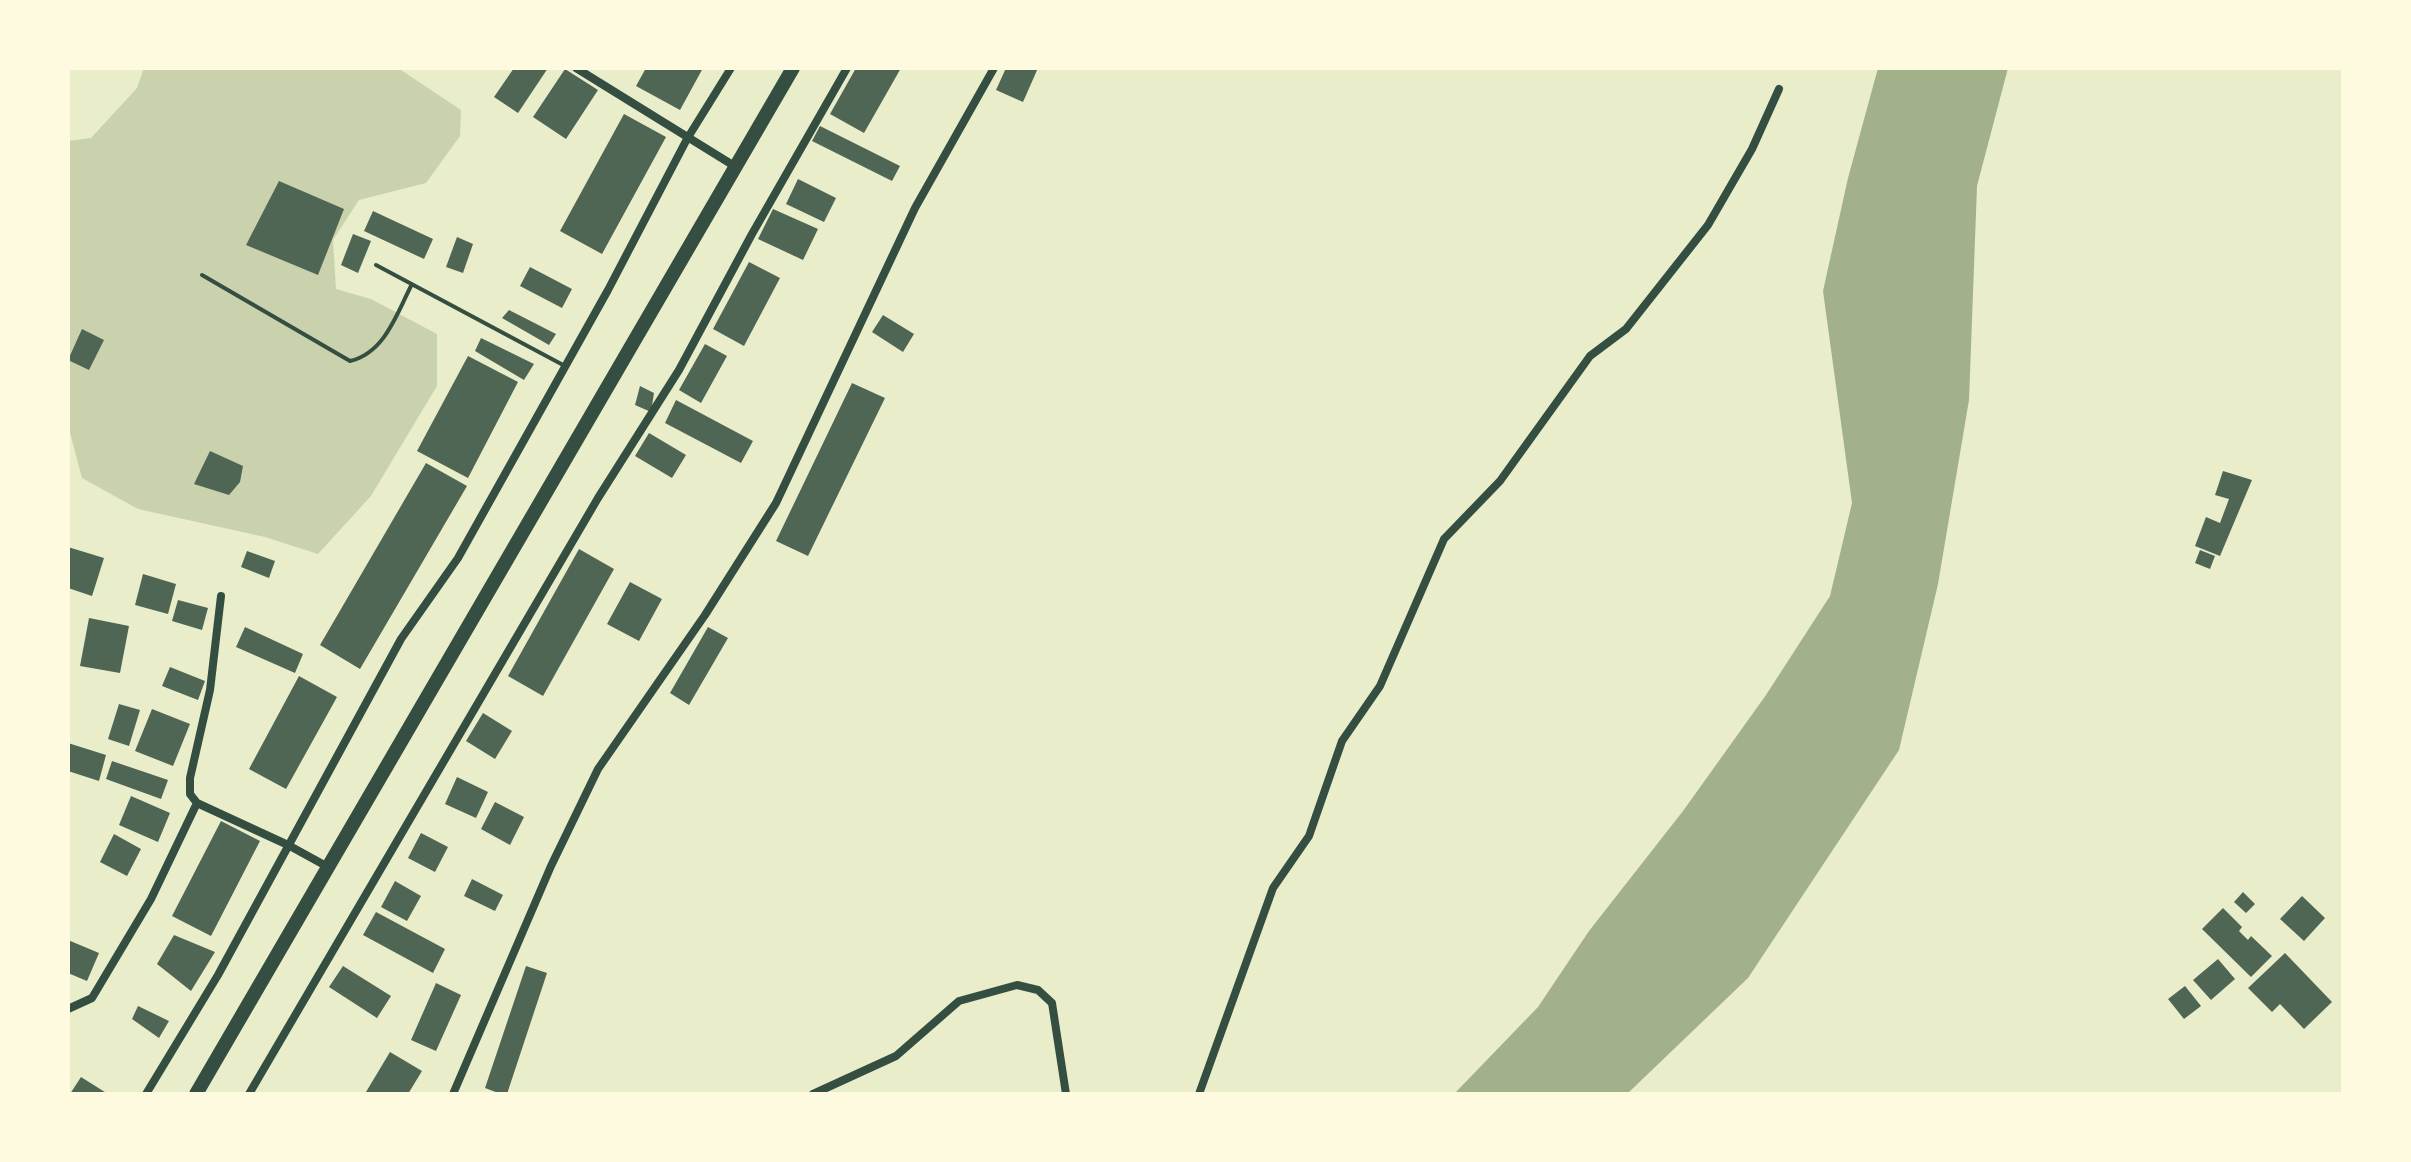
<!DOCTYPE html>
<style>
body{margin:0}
#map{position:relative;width:2411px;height:1162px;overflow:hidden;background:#e9edc9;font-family:Inter,sans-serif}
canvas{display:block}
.frame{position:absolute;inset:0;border:70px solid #fefae0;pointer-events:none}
</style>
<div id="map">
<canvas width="2411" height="1162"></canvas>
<div class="frame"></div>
</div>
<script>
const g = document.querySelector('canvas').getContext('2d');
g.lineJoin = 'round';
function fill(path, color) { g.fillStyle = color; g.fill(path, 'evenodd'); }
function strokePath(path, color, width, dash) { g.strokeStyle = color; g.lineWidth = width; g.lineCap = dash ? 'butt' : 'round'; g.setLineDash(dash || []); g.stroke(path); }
const green = new Path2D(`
 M144 68H398L461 110 460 136 426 183 359 200 333 240 336 289 371 299 437 334V386L371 496 318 554 265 537 138 509 82 478 68 425V141L91 138 137 88Z`);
const water = new Path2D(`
 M1878 68H2008L1977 186 1969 400 1938 584 1899 750 1748 978 1627 1094H1454L1538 1007 1589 931 1683 811 1766 695 1830 596 1852 503 1823 291 1848 178Z`);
const building = new Path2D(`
 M514 68H548L518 113 494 97Z
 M646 68H703L680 110 636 86Z
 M856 68H901L864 133 830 114Z
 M1006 68H1038L1023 102 996 90Z
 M565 69 598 90 566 139 533 117Z
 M624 114 666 137 602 254 560 231Z
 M820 126 900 166 892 181 812 141Z
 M798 179 836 198 824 222 786 204Z
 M279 181 344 209 318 275 246 245Z
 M773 209 818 229 803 260 758 239Z
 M373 211 433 239 424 259 364 231Z
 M353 234 371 241 358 273 341 265Z
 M457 237 473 244 463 273 446 267Z
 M749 262 780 278 744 346 713 329Z
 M530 267 572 289 562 308 520 286Z
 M509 310 556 334 549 345 502 318Z
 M883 315 914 334 903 352 872 332Z
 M82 329 104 340 89 370 68 360Z
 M481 338 534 364 524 380 475 351Z
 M705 344 727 356 701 403 679 390Z
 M468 356 518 382 468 478 417 451Z
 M852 383 885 398 808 556 776 541Z
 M640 386 654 393 651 412 635 405Z
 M676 400 753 441 741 463 665 423Z
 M649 433 686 455 672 478 635 456Z
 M210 451 243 466 240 482 229 495 194 484Z
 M426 463 467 486 360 669 320 645Z
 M2223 471 2252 480 2220 556 2195 546 2206 517 2220 523 2229 499 2215 495Z
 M68 547 104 558 92 596 68 588Z
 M579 549 614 569 543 696 508 676Z
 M2200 550 2215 556 2210 569 2195 563Z
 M247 551 275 561 269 578 241 567Z
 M143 574 176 584 168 614 135 605Z
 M630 582 662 599 639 641 607 624Z
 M178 600 208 608 202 630 172 621Z
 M89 618 129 626 120 673 80 666Z
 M245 627 303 654 295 673 236 647Z
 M708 627 728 638 689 705 670 693Z
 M170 667 205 681 198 700 162 686Z
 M299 676 337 697 286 789 249 769Z
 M119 704 140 710 129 746 108 739Z
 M152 709 190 724 173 766 135 751Z
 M483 713 512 731 495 759 466 741Z
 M68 743 106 755 99 781 68 771Z
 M112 761 168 780 161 799 106 779Z
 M457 777 488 792 476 818 445 804Z
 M131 796 170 813 158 842 119 825Z
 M495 802 524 817 510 845 481 829Z
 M221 821 260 841 211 936 172 916Z
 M421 833 448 847 435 872 408 858Z
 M114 834 141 849 127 876 100 862Z
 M472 879 503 895 495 911 464 896Z
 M395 881 421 896 407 921 381 907Z
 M2243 892 2255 904 2246 913 2234 902Z
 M2302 896 2325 918 2304 941 2280 919Z
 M2223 908 2242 927 2239 931 2248 940 2251 936 2272 956 2251 977 2202 929Z
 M376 912 445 949 433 973 363 935Z
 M174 935 215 952 191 991 157 964Z
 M68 940 99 953 87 981 68 973Z
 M2285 953 2332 1002 2304 1029 2280 1004 2272 1012 2248 988Z
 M2218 959 2235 979 2211 1000 2193 980Z
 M343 966 391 996 377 1018 329 987Z
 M526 966 547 973 507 1094H501L485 1088Z
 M436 983 461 995 436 1051 411 1040Z
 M2185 986 2201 1006 2184 1019 2168 999Z
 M138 1006 169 1021 159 1038 132 1019Z
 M390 1052 422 1071 408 1094H370L366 1092Z
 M81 1077 108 1094H70Z`);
const service = new Path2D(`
 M376 265 565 366
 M202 275 350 361C385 353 397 313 412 284`);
const minor = new Path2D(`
 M576 68 736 167
 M221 596 210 690 190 778V794L197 803 288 845 328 867
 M68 1009 92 998 151 899 197 803
 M146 1094 218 975 401 639 458 558 608 290 687 139 731 68
 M249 1094 598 498 679 370 752 234 847 68
 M453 1094 551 866 598 769 705 615 776 503 915 208 994 68
 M813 1094 896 1056 959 1001 1017 985 1038 990 1052 1003 1066 1094
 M1199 1094 1273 888 1309 836 1342 741 1380 686 1444 539 1500 481 1590 356 1626 329 1708 225 1752 149 1779 89`);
const trunk = new Path2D(`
 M196 1094 793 68`);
fill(green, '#cad2ad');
fill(water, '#a3b18a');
fill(building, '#4f6655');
strokePath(service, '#344e41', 4);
strokePath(minor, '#344e41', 8);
strokePath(trunk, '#344e41', 14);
</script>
